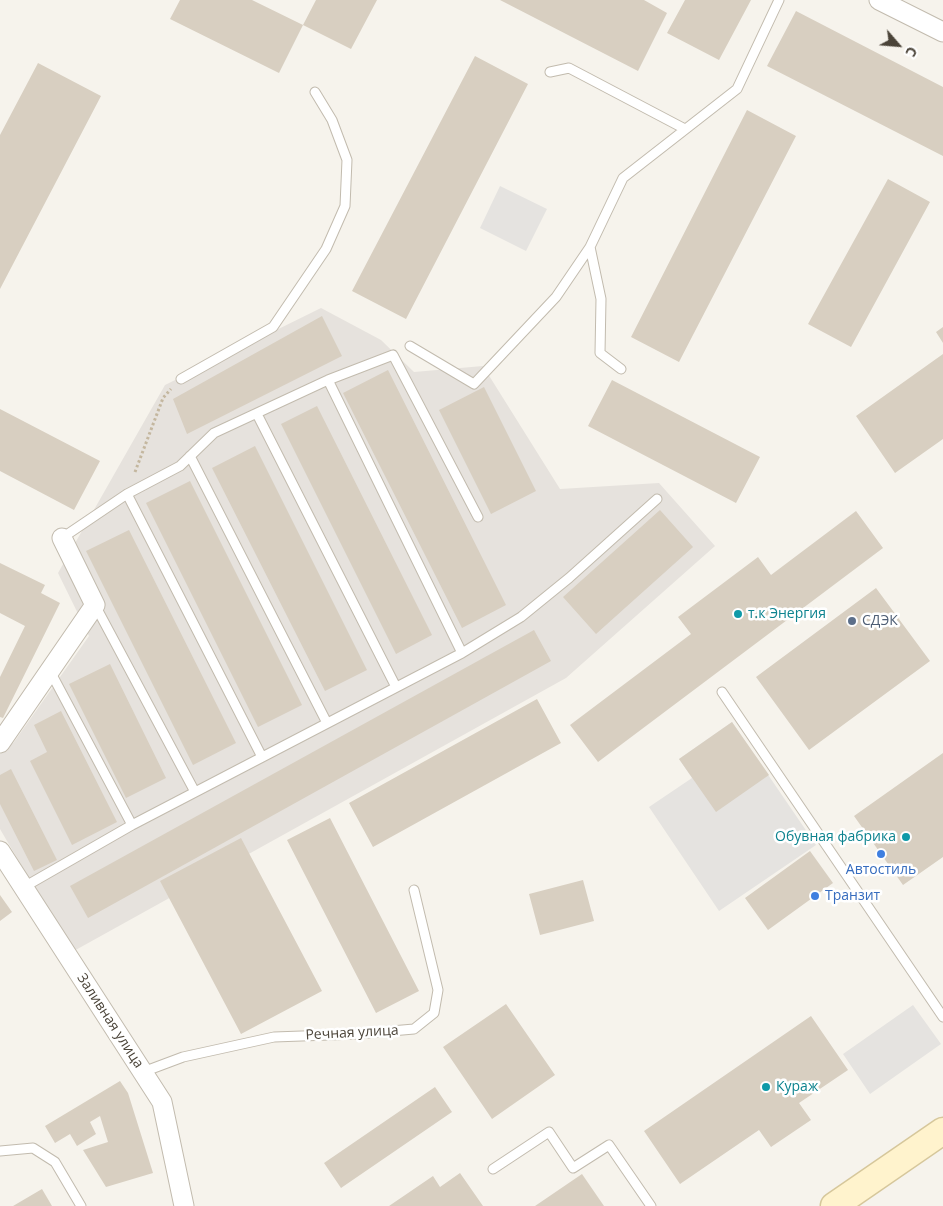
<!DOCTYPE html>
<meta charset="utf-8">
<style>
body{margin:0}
#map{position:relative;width:943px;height:1206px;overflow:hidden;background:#f6f3ec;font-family:"Open Sans",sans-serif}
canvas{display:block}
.north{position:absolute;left:873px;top:20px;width:50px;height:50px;-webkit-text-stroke:4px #fff;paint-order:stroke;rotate:117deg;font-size:14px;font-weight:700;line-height:20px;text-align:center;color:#4b4439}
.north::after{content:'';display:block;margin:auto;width:18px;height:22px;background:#4b4439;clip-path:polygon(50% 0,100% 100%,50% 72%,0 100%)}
</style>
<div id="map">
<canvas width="943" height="1206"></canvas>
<div class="north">С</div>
</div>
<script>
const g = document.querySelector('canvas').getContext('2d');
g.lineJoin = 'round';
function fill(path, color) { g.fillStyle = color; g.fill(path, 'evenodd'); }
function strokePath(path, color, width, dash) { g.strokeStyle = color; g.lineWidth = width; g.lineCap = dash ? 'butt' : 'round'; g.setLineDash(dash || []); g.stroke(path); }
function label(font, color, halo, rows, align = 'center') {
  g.font = font + ' "Open Sans",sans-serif'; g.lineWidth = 5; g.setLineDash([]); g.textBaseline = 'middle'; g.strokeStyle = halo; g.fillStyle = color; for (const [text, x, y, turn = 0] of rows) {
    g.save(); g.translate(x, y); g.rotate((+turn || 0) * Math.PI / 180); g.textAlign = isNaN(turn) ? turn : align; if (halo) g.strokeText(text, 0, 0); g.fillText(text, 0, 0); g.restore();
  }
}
const industrial = new Path2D(`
 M321 308 381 340 414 372 483 366 560 489 659 483 715 546 566 678 72 952 0 829V754L14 742 89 636 58 573 165 385Z`);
const parking = new Path2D(`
 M500 186 547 209 526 251 480 228Z
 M732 722 816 845 719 911 649 807 692 778 679 759Z
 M913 1005 941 1044 870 1094 843 1054Z`);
const building = new Path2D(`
 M180 0H252L303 25 279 73 170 19Z
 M316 0H377L351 49 303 25Z
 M500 0H644L667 13 638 71Z
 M685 0H751L719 60 667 33Z
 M796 11 943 87V156L767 66Z
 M475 56 528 84 406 319 352 291Z
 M38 63 101 96 0 289V135Z
 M747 110 796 136 679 362 631 337Z
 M888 179 930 202 851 347 808 324Z
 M322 316 342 356 187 434 173 399Z
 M943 327V343L936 332Z
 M943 354V439L895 473 856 416Z
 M388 370 506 605 462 628 343 393Z
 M612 380 760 457 736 503 588 426Z
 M484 387 536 491 491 514 439 410Z
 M317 406 432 635 396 654 281 424Z
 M0 409 100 461 74 510 0 471Z
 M255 446 367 670 325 691 212 468Z
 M190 481 302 705 258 727 146 503Z
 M660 510 693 547 596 634 563 597Z
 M856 511 883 548 598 762 570 725 691 634 678 617 758 557 771 575Z
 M129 530 236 743 193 765 86 551Z
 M0 563 45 585 41 593 60 603 3 718 0 717V677L25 626 0 613Z
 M876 588 930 661 809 750 756 677Z
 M534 630 551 661 88 918 70 886Z
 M110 664 166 778 126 798 69 684Z
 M537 699 561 743 373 847 349 803Z
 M61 711 117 822 72 845 30 761 47 752 34 725Z
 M732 722 769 775 716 812 679 759Z
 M943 753V857L903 885 854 816Z
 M11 769 57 860 34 871 0 804V775Z
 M330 818 419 991 376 1013 287 840Z
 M241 838 322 991 241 1034 160 881Z
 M810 851 833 883 768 930 745 898Z
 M583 880 594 921 540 935 529 894Z
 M0 895 12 912 0 921Z
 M506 1004 555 1075 492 1119 443 1047Z
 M811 1016 848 1070 799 1103 811 1120 771 1147 759 1130 680 1184 644 1131Z
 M120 1081 128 1093 153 1173 106 1187 83 1150 108 1142 100 1116 90 1122 96 1134 77 1146 70 1134 55 1143 45 1126Z
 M435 1087 452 1112 341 1188 324 1163Z
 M460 1173 483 1206H389L433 1176 440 1187Z
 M582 1174 604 1206H535Z
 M42 1189 52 1206H13Z`);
const path = new Path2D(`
 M135 472 163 398 171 389`);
const service = new Path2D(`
 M550 72 569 68 685 129
 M590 247 601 299 600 353 621 369
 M410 346 474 384 556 297 590 247 623 178 737 89 779 0
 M181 379 273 327 326 249 345 206 347 160 332 120 315 92
 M328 380 393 355 478 517
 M257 414 396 687
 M190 456 327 723
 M127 494 262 757
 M62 538 127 494 180 466 214 433 328 380 462 653
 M95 605 195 792
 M50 671 132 825
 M722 692 943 1017
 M24 887 132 825 462 653 521 617 569 578 657 499
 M143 1072 183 1057 274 1037 357 1034 414 1029 434 1013 438 990 414 890
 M0 1151 33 1148 55 1162 81 1206
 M493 1169 549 1132 573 1168 609 1145 651 1206`);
const minor = new Path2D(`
 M879 0 943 32
 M0 743 95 605 62 538
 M0 851 162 1102 184 1206`);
const secondary = new Path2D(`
 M834 1206 943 1131`);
const markers = [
 [738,614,5,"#0f9aa8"],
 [852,621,5,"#5c6f8a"],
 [906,837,5,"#0f9aa8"],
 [881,854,5,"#3f7fe0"],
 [815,896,5,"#3f7fe0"],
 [766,1087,5,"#0f9aa8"]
];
const cultureNames = [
 ["т.к Энергия",748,614],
 ["Обувная фабрика",896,837,"right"],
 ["Кураж",776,1087]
];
const serviceNames = [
 ["СДЭК",862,621]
];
const shopNames = [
 ["Автостиль",881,870],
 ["Транзит",825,896,"left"]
];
const streetNames = [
 ["Заливная улица",110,1021,57],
 ["Речная улица",352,1033,-3]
];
fill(industrial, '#e6e2dd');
fill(parking, '#e5e3e0');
fill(building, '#d8cfc1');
strokePath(service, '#c2bbae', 11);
strokePath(minor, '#c2bbae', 21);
strokePath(secondary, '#d6c79b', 29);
strokePath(path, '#c4b79f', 3, [2.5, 2.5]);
strokePath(service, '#fff', 9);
strokePath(minor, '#fff', 19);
strokePath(secondary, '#fff3cd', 26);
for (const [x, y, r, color] of markers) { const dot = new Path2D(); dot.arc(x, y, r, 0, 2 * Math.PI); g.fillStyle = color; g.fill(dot); strokePath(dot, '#fff', 2); }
label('14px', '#0d838f', '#fff', cultureNames, 'left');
label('14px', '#4e5e75', '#fff', serviceNames, 'left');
label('14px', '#366cbe', '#fff', shopNames);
label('14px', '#4b4439', '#fff', streetNames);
</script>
